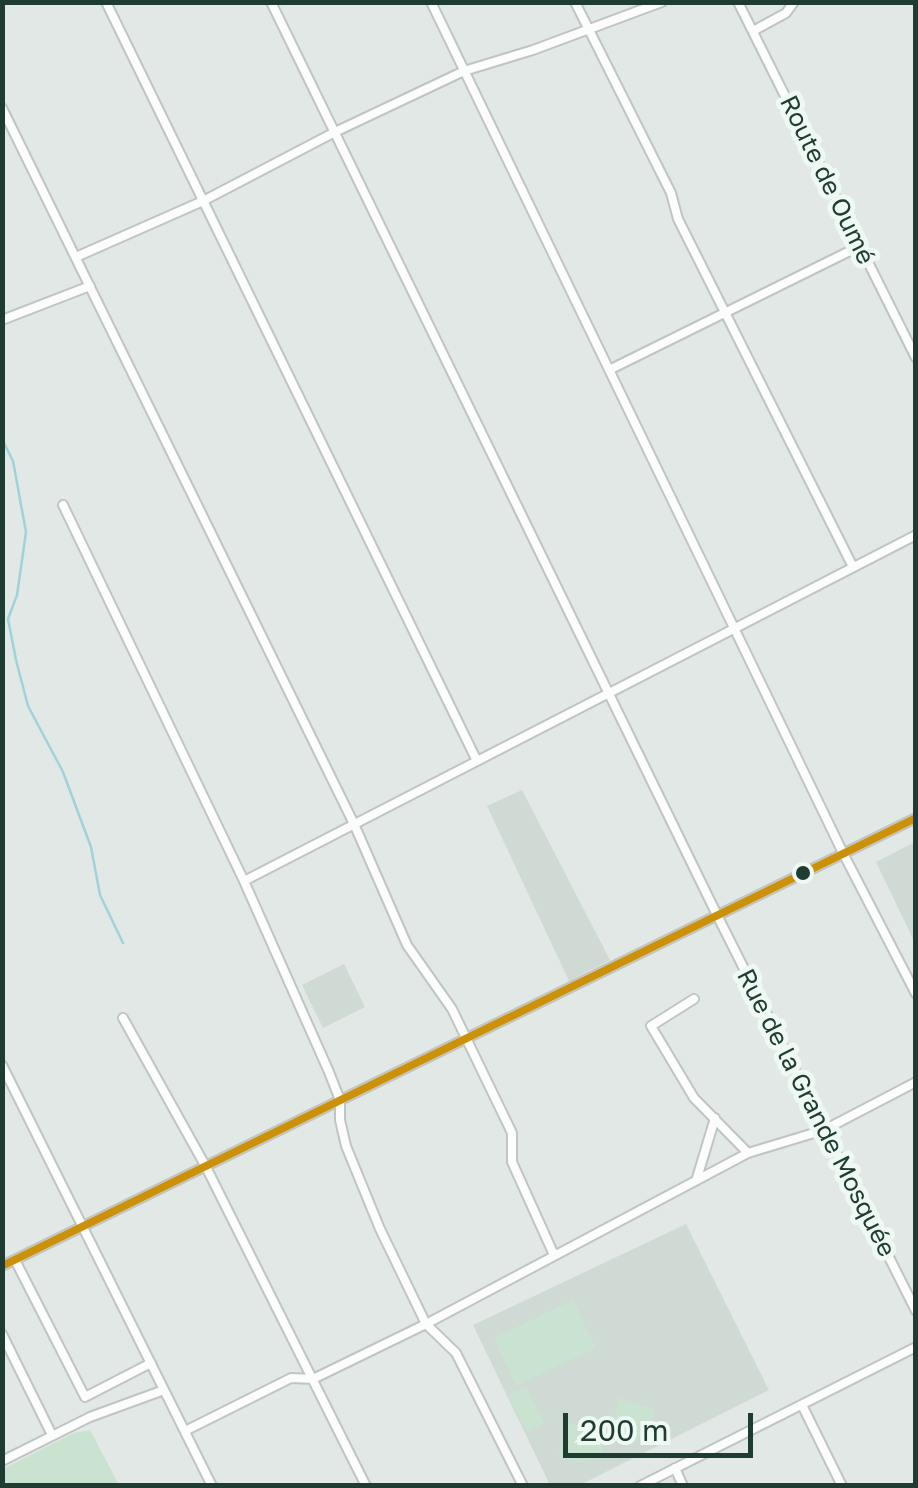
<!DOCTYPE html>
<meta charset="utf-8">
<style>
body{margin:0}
#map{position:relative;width:918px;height:1488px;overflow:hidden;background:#e2e8e5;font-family:"Golos Text",sans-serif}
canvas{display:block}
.frame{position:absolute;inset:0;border:5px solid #1f3c33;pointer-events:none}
.scale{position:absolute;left:563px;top:1413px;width:190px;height:45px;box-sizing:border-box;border:5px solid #1f3c33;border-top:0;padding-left:12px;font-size:30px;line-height:35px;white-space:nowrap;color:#1f3c33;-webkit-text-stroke:8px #eff8f3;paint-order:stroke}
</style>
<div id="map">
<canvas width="918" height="1488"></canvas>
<div class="frame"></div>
<div class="scale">200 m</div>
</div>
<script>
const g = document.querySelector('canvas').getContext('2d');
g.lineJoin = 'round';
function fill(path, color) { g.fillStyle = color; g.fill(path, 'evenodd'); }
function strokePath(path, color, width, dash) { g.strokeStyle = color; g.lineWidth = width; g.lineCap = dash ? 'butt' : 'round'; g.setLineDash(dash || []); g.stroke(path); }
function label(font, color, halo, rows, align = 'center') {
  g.font = font + ' "Golos Text",sans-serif'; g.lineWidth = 10; g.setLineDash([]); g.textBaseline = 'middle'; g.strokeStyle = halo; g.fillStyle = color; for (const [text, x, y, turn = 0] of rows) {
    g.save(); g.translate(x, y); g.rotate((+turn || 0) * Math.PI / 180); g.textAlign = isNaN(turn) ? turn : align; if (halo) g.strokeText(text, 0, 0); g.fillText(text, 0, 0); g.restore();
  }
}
const built = new Path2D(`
 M522 790 610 960 569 981 487 806Z
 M915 842V943L876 862Z
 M344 964 365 1007 323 1028 302 985Z
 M686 1224 769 1390 580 1485H550L473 1325Z`);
const green = new Path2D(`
 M573 1300 596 1348 516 1386 494 1338Z
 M526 1387 545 1423 527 1432 508 1395Z
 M620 1398 655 1410 648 1430 632 1443 613 1438 618 1424 612 1422Z
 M569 1423 593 1431 591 1437 605 1442 598 1459 579 1463 558 1456Z
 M90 1430 119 1485H3V1469L74 1433Z`);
const stream = new Path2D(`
 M2 439 13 461 26 532 17 595 8 619 16 660 28 706 63 772 91 847 100 895 123 943`);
const minor = new Path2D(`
 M106 2 477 761
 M271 2 717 915 916 1311
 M431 2 843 853 916 994
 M575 2 671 193 678 219 853 567
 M738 2 916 358
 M753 31 786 13 794 2
 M2 108 354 824 407 945 452 1009 512 1133V1162L554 1255
 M76 257 203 201 335 132 464 71 533 50 662 2
 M2 320 90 286
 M609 370 860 246
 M63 505 244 881 329 1072 340 1100V1120L346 1146 380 1229 426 1324 456 1353 523 1486
 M244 881 916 535
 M694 999 651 1026 694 1098 748 1153
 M123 1018 206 1167 366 1486
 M2 1065 212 1486
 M697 1178 715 1118
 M15 1260 85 1397 151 1363
 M2 1266 916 818
 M2 1334 52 1435
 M802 1405 842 1486
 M185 1431 291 1378 313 1379 426 1324 748 1153 824 1130 916 1082
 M2 1461 90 1417 164 1390
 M675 1468 683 1486
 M640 1486 916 1347`);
const bus1 = new Path2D(`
 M2 1266 916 818`);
const markers = [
 [803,873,9,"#1f3c33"]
];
const streetNames = [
 ["Route de Oumé",827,180,64],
 ["Rue de la Grande Mosquée",816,1113,63]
];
fill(built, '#cfdad5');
fill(green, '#cae2d0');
strokePath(stream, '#a0d3d9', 2.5);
strokePath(minor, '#bfc5c2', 12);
strokePath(minor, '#fbfcfb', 8);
strokePath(bus1, '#cc910a', 8);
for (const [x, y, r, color] of markers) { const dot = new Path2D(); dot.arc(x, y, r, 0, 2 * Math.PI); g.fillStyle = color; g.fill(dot); strokePath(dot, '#eff8f3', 4); }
label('25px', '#1f3c33', '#eff8f3', streetNames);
</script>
